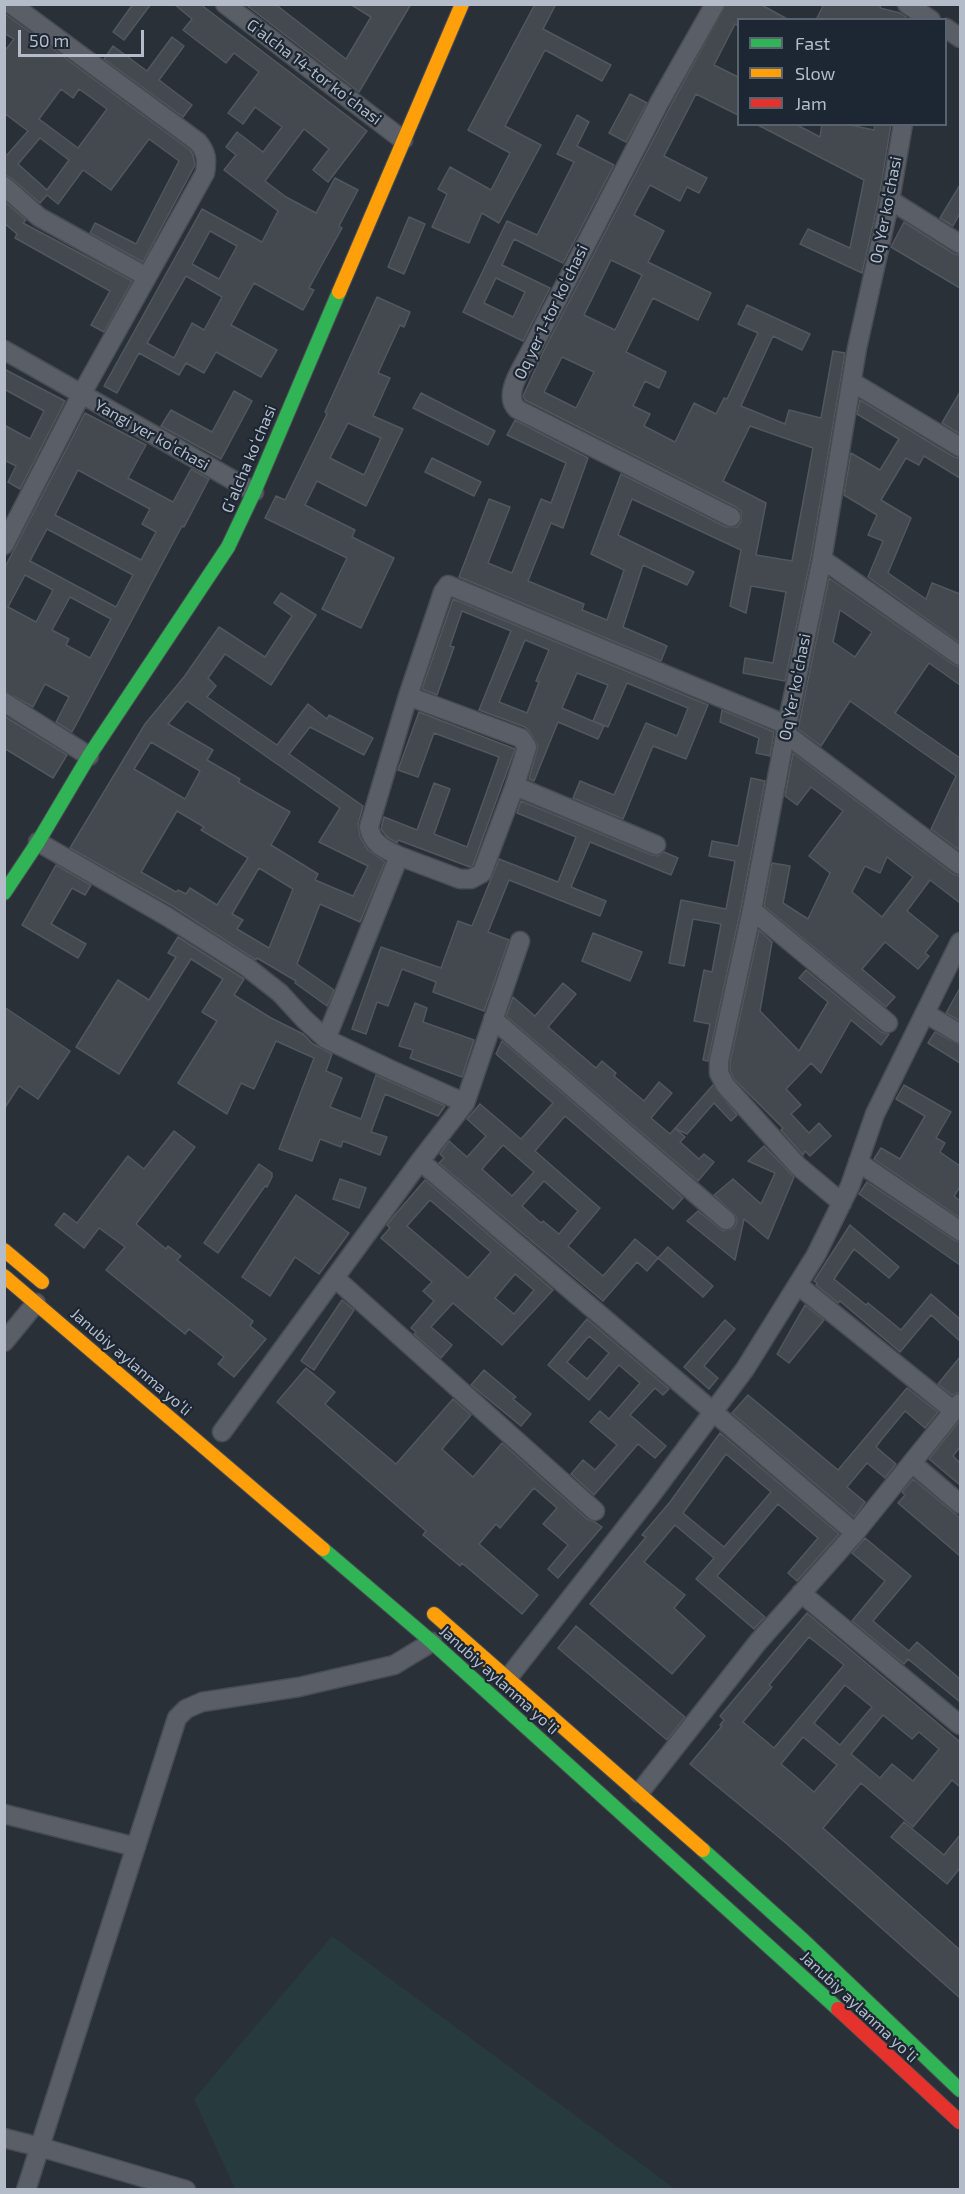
<!DOCTYPE html>
<meta charset="utf-8">
<style>
body{margin:0}
#map{position:relative;width:965px;height:2194px;overflow:hidden;background:#2a3038;font-family:"Exo 2",sans-serif}
canvas{display:block}
.frame{position:absolute;inset:0;border:6px solid #b4bcc9;pointer-events:none}
.legend{position:absolute;left:737px;top:18px;width:210px;height:108px;box-sizing:border-box;background:#1d2633;border:2px solid #59626f;margin:0;padding:8px 10px;list-style:none;font-size:18px;color:#b4bcc9}
.legend li{display:flex;align-items:center;gap:12px;height:30px}
.legend b{width:30px;border:2px solid #59626f}
.scale{position:absolute;left:18px;top:30px;width:126px;height:27px;box-sizing:border-box;border:3px solid #b4bcc9;border-top:0;padding-left:8px;font-size:18px;line-height:21px;white-space:nowrap;color:#b4bcc9;-webkit-text-stroke:4px #1d2633;paint-order:stroke}
</style>
<div id="map">
<canvas width="965" height="2194"></canvas>
<div class="frame"></div>
<ul class="legend">
<li><b style="height:8px;background:#30b455"></b>Fast</li>
<li><b style="height:8px;background:#ff9f0a"></b>Slow</li>
<li><b style="height:8px;background:#e5322d"></b>Jam</li>
</ul>
<div class="scale">50 m</div>
</div>
<script>
const g = document.querySelector('canvas').getContext('2d');
g.lineJoin = 'round';
function fill(path, color) { g.fillStyle = color; g.fill(path, 'evenodd'); }
function strokePath(path, color, width, dash) { g.strokeStyle = color; g.lineWidth = width; g.lineCap = dash ? 'butt' : 'round'; g.setLineDash(dash || []); g.stroke(path); }
function label(font, color, halo, rows, align = 'center') {
  g.font = font + ' "Exo 2",sans-serif'; g.lineWidth = 4.5; g.setLineDash([]); g.textBaseline = 'middle'; g.strokeStyle = halo; g.fillStyle = color; for (const [text, x, y, turn = 0] of rows) {
    g.save(); g.translate(x, y); g.rotate((+turn || 0) * Math.PI / 180); g.textAlign = isNaN(turn) ? turn : align; if (halo) g.strokeText(text, 0, 0); g.fillText(text, 0, 0); g.restore();
  }
}
const green = new Path2D(`
 M332 1936 675 2189H235L194 2099Z`);
const building = new Path2D(`
 M133 4H151L124 40 113 32Z
 M174 4H200L367 131 328 182 313 170 329 149 304 129 265 181 286 197 316 213 335 178 358 190 339 226 342 228 309 288 314 290 303 310 254 283 231 325 277 350 261 377 216 352 204 373 186 363 179 375 139 353 117 393 104 386 202 209 262 242 278 211 224 170 236 155 226 147 237 132 263 152 282 127 255 107 243 124 228 113 259 72 234 53 226 63 183 30 192 19ZM210 231 237 246 219 279 192 264ZM186 276 222 297 204 330 192 323 174 358 147 343Z
 M245 4H275L346 59 371 17 350 4H411L359 92Z
 M535 4H556L543 29 611 65 602 81 545 50 505 126 541 145 499 223 482 213 469 243 432 227 447 194 438 189 450 167 491 190 510 153 468 130Z
 M726 4H760L789 20H738V26L735 24 714 65 738 77V115L696 94 664 156 707 178 699 193 687 187 680 201 650 185 634 215 664 231 648 262 711 293 698 320 653 298 626 352 666 372 659 388 645 381 633 406 650 414 644 426 675 442 694 403 716 414 724 398 727 399 758 333 738 324 747 305 810 334 802 350 773 336 741 406 785 424 789 410 821 418 833 351 845 353 811 557 785 681 743 673 745 658 773 663 786 592 751 586 746 613 730 606 741 550 632 499 618 535 694 572 687 585 643 565 623 627 667 646 661 661 459 577 489 499 510 507 488 563 512 573 541 499 551 503 566 463 507 435 515 420 588 458 563 528 551 523 528 581 584 604 582 610 607 620 624 570 591 554 621 474 726 527H737L741 522V511L736 507 525 400 523 396 544 350 669 109ZM611 260 642 275 615 330 584 315ZM562 357 594 372 576 408 544 392ZM750 426 813 448 792 561 756 555 766 503 723 481Z
 M824 4H881L880 8 900 13 906 17V20H816Z
 M4 13 190 150 193 155 195 165 143 262 90 233 95 223 136 244 179 161 149 139 111 190 83 170 58 204 47 195 40 203 11 178 4 175V153L7 155 28 131 4 113V52L14 39 4 33ZM61 89 73 98 79 89 107 109 78 148 39 119ZM40 138 69 160 47 190 18 164Z
 M172 37 184 46 159 80 192 105 183 117 104 59 113 46 147 71Z
 M630 94 647 103 626 142 609 133Z
 M577 115 589 122 577 146 614 165 563 263 514 239 502 265 550 288 523 341 463 312 507 221 537 235 574 162 557 154ZM496 278 525 292 513 317 484 303Z
 M756 124H795L820 137 822 124H845L874 130 875 124H891L879 198 862 273 800 244 808 229 850 248 864 180Z
 M960 185V213L953 226 940 218Z
 M4 201 26 220 23 223 132 281 104 332 91 325 110 291 15 238 17 234 4 223Z
 M409 217 425 224 404 274 388 267Z
 M904 222 954 254 960 255V288L891 247Z
 M377 297 410 312 404 327 400 325 378 373 390 378 373 416 403 429 366 506 317 481 305 505 355 530 352 537 394 558 361 628 322 609 347 558 265 518 276 496 285 500 327 414 325 412ZM348 423 381 438 364 475 330 458Z
 M4 369 65 401 20 489 8 482 16 466 4 460V425L30 439 44 411 4 389Z
 M234 391 252 401 221 459 161 426 171 410 212 432Z
 M960 392V434L942 423Z
 M421 393 495 431 488 445 413 408Z
 M860 400 954 457 960 458V478L924 456 919 465 906 458 881 500 911 518 888 573 926 599 932 583 960 594V643L868 577 883 541 868 535 877 515 844 495 851 453 880 470 899 439 857 414Z
 M85 413 146 445 128 478 173 502 191 469 209 479 184 527 182 526 72 732 56 722 69 697 45 684 33 707 4 691V569ZM78 470 150 509 142 524 156 532 141 560 55 515ZM47 529 133 575 116 607 30 561ZM25 575 53 590 36 622 8 607ZM70 597 111 619 90 658 66 645 69 639 52 630Z
 M432 458 481 482 474 496 425 472Z
 M829 578 954 665 960 667V685L929 663 895 713 960 758 959 850 931 829 956 776 850 701 821 746 798 729ZM840 610 872 632 855 657 833 642Z
 M281 593 316 615 271 685 225 654 208 678 216 686 207 697 277 745 308 704 327 719 329 715 373 738 364 755 310 727 289 754 363 806 358 824 360 837 368 850 385 862 360 922 320 904 297 964 334 990 327 1006 295 983 296 981 257 958 256 960 174 907 70 848 145 724 184 677 219 627 265 657 292 616 274 603ZM187 701 340 808 319 842 368 866 353 896 315 880 318 874 271 845 290 812 238 782 240 779 207 760 213 750 168 724ZM151 742 200 771 185 799 134 769ZM177 811 204 827 201 830 248 858 217 905 190 888 186 894 178 890 176 892 141 872ZM259 868 293 889 269 948 237 929 243 920 232 914Z
 M453 599 708 705 686 759 653 746 623 819 573 798 580 781 614 795 646 723 677 736 688 708 627 683 608 727 593 721 608 685 577 673 562 708 604 726 598 739 558 722 534 781 529 779 538 746 530 732 525 727 479 710 511 631 462 611 450 646 454 647 437 695 422 689ZM525 640 549 650 536 681 539 682 527 713 499 702Z
 M722 710 774 732 770 756 756 753 759 738 720 722Z
 M419 712 515 749 473 865 470 867 398 840 397 843 387 837 381 829 384 817 417 830 434 783 450 789 434 834 467 847 499 757 434 733 418 777 398 770Z
 M4 716 67 755 53 778 4 748Z
 M793 753 953 874 960 876V903L930 880 907 911 938 936 925 953 929 956 918 969 885 942 862 969 895 997 886 1007 764 906 772 863 790 866 783 903 808 919 830 873 809 856 843 811 811 787 797 805 785 796ZM887 857 913 877 882 917 852 892 865 866 880 873Z
 M751 778 765 781 741 908 708 1061 703 1060 710 1024 694 1021 704 970 712 972 721 924 693 919 684 966 669 963 681 900 726 909 735 861 709 856 712 841 738 846Z
 M521 801 652 855 658 856 664 852 678 858 671 875 590 842 571 887 606 901 600 916 509 880 488 932 509 940 484 1011 433 992 436 982 402 969 388 1006 377 1002 366 1034 352 1029 381 947 441 968 458 921 472 926 499 859 558 882 576 837 517 813Z
 M56 865 91 885 85 895 72 888 51 924 86 944 78 958 22 925Z
 M759 930 772 942 760 1011 799 1051 828 1002 799 978 806 970 881 1032 889 1034 881 1045 851 1020 821 1073 811 1063 786 1089 801 1105 791 1114 809 1133 819 1123 831 1136 810 1156 805 1151 803 1155 781 1130 783 1128 734 1079 730 1070V1062Z
 M593 933 642 952 630 981 582 961Z
 M178 937 244 979 234 995 271 1018 303 1034 313 1044 332 1054 326 1071 342 1078 330 1107 361 1119 376 1075 445 1106 438 1116 385 1094 371 1132 387 1137 380 1155 343 1141 341 1147 320 1139 312 1161 279 1149 314 1058 276 1041 254 1089 241 1083 227 1114 178 1083 217 1021 202 1012 223 979 191 959 119 1074 76 1047 118 980 149 1000 176 957 168 953Z
 M563 983 576 994 548 1027 596 1068 602 1061 616 1073 614 1076 644 1101 659 1082 672 1093 651 1118 670 1134 713 1085 737 1115 731 1121 714 1103 687 1134 676 1129 685 1137 680 1142 699 1159 704 1154 714 1162 698 1181 506 1016 513 997 535 1016Z
 M960 988V1021L946 1013Z
 M415 1003 427 1008 423 1022 474 1040 462 1077 410 1058 413 1050 399 1046Z
 M4 1007 70 1051 38 1099 19 1086 4 1109Z
 M935 1032 960 1045V1063L928 1043Z
 M502 1041 683 1198 673 1209 565 1116 535 1151 600 1208 568 1246 603 1276 635 1239 658 1258 647 1271 637 1262 603 1301 439 1163 444 1158 440 1154 449 1141 467 1157 486 1136 467 1119 480 1104 521 1139 553 1103 496 1054ZM503 1145 534 1172 512 1196 482 1169ZM544 1181 578 1211 559 1234 543 1221 541 1223 522 1206Z
 M904 1085 951 1112 936 1138 945 1143 940 1152 960 1166V1187L954 1196 960 1201V1218L874 1159 881 1148 900 1159 925 1116 896 1099Z
 M174 1131 195 1147 136 1224 166 1249 168 1246 181 1256 177 1260 253 1321 250 1326 266 1339 234 1377 218 1364 224 1357 189 1329 185 1334 106 1270 125 1247 99 1228 84 1248 55 1225 64 1213 77 1223 128 1156 144 1169Z
 M764 1146 794 1177 768 1239 744 1219 735 1260 687 1221 698 1211 723 1231 734 1228 737 1222 736 1216 714 1195 733 1179 761 1204 775 1173 748 1161Z
 M259 1164 272 1173V1177L267 1187 265 1186 218 1253 204 1243Z
 M340 1179 366 1188 359 1208 333 1199Z
 M425 1180 553 1290 502 1345 453 1303 431 1327 452 1345 441 1358 414 1334 416 1332 411 1328 434 1301 423 1291 432 1282 381 1238 390 1228 387 1225 394 1216ZM430 1200 491 1252 468 1278 407 1226ZM515 1274 534 1290 514 1314 495 1298Z
 M867 1182 954 1240 960 1242V1265L859 1194Z
 M296 1195 349 1233 319 1274 295 1257 270 1296 242 1277Z
 M850 1225 899 1267 889 1278 854 1249 834 1279 866 1305 868 1303 901 1330 931 1294 960 1319V1341L931 1315 900 1352 840 1301 838 1303 816 1285 817 1283 814 1281Z
 M668 1247 713 1286 703 1297 658 1258Z
 M342 1300 354 1310 314 1370 301 1361Z
 M805 1305 824 1320 789 1363 777 1354Z
 M587 1319 669 1389 663 1395 655 1388 630 1415 666 1446 655 1458 638 1444 594 1495 571 1474 583 1460 595 1470 617 1445 590 1422 600 1411 609 1419 640 1383 619 1365 589 1400 548 1365ZM589 1336 609 1353 587 1379 567 1362Z
 M725 1320 735 1329 704 1366 718 1378 709 1389 684 1367Z
 M960 1357V1392L952 1395 938 1384Z
 M306 1368 335 1392 325 1404 396 1464 453 1399 471 1415 442 1449 473 1477 502 1443 587 1519 595 1522 602 1527 558 1578 548 1569 568 1545 543 1524 557 1508 534 1488 500 1528 496 1524 479 1544 538 1595 522 1614 462 1563 460 1566 423 1535 426 1531 277 1402Z
 M484 1370 516 1397 513 1399 531 1414 521 1426 471 1385Z
 M907 1388 938 1412 925 1428 905 1411 882 1439 876 1447 896 1464 885 1478 867 1463 847 1487 865 1502 854 1517 732 1413 748 1395 838 1470Z
 M960 1420V1447L953 1456 960 1463V1485L929 1459Z
 M720 1433 839 1534 797 1581 788 1573 818 1538 778 1504 717 1576 765 1617 754 1629 696 1579 714 1558 675 1525 644 1562 685 1595 674 1608 705 1636 672 1674 590 1604 646 1537 642 1535 670 1502ZM726 1454 771 1492 724 1547 683 1513Z
 M913 1479 960 1518V1556L898 1503 905 1495 902 1492Z
 M865 1538 911 1576 873 1621 909 1651 917 1642 960 1679V1702L908 1659 904 1664 852 1621 885 1581 852 1553Z
 M807 1613 960 1742V1787L952 1780 913 1827 861 1783 823 1828 960 1950V1998L786 1843 690 1764 722 1726 720 1725 724 1720 720 1716ZM809 1637 844 1665 774 1748 743 1722 772 1687 769 1685ZM845 1685 872 1707 840 1745 814 1723ZM883 1715 912 1739 919 1732 939 1749 913 1781 892 1764 880 1778 851 1754ZM803 1737 837 1765 814 1792 781 1764Z
 M576 1626 685 1717 667 1740 558 1648Z
 M904 1822 944 1855 960 1835V1868L947 1884 891 1837Z`);
const street = new Path2D(`
 M225 4 403 140
 M715 4 659 103 528 356C521 370 503 395 517 409L731 517
 M907 4 931 20
 M946 28 960 38
 M4 186 39 217 147 277
 M890 200 960 244
 M4 350 254 492
 M852 382 960 447
 M4 545 81 395 205 173C207 160 207 153 198 142L11 4
 M822 559 960 656
 M408 696 521 738 527 747 514 788
 M4 702 89 756
 M786 734 960 865
 M38 842 168 917 247 967 280 993 304 1019 326 1039 389 1069 465 1103
 M399 856 460 879H471L482 873 514 788H520L656 845
 M752 910 888 1023
 M925 1013 960 1034
 M493 1019 726 1220
 M326 1039 399 856C384 849 372 844 369 827L408 696 443 592 448 585 787 725
 M420 1161 855 1533
 M858 1162 960 1231
 M842 1203 798 1166 725 1085 719 1073V1061L752 910 787 725 822 559 857 348 890 200 903 124
 M335 1278 595 1511
 M798 1285 954 1411
 M4 1342 36 1303
 M222 1432 420 1161 465 1103 520 941
 M912 1463 960 1504
 M801 1593 960 1725
 M508 1678 652 1494 745 1369 816 1255 850 1186 875 1114 960 942
 M639 1793 758 1642 855 1533 960 1403
 M4 1814 136 1847
 M4 2138 40 2147 186 2190
 M26 2190 177 1718 186 1709 202 1702 299 1687 394 1665 432 1642`);
const fast = new Path2D(`
 M4 893 38 842 89 756 228 547 254 492 339 292
 M323 1549 432 1642 838 2009
 M703 1850 804 1941 960 2090`);
const slow = new Path2D(`
 M339 292 462 4
 M4 1250 42 1282
 M4 1276 323 1549
 M434 1614 703 1850`);
const jam = new Path2D(`
 M838 2009 960 2122`);
const streetNames = [
 ["Gʻalcha 14-tor koʻchasi",314,72,37],
 ["Oq Yer koʻchasi",886,210,-79],
 ["Oq yer 1-tor koʻchasi",551,312,-64],
 ["Yangi yer koʻchasi",152,435,29],
 ["Gʻalcha koʻchasi",249,459,-67],
 ["Oq Yer koʻchasi",795,687,-79],
 ["Janubiy aylanma yoʻli",131,1362,41],
 ["Janubiy aylanma yoʻli",499,1680,42],
 ["Janubiy aylanma yoʻli",859,2007,43]
];
fill(green, '#273a3e');
fill(building, '#444950');
strokePath(building, '#52575f', 1.5);
strokePath(street, '#484c53', 21);
strokePath(fast, '#484c53', 16);
strokePath(slow, '#484c53', 16);
strokePath(jam, '#484c53', 16);
strokePath(street, '#5a5e66', 18);
strokePath(fast, '#30b455', 14);
strokePath(slow, '#ff9f0a', 14);
strokePath(jam, '#e5322d', 14);
label('16px', '#b4bcc9', '#1d2633', streetNames);
</script>
